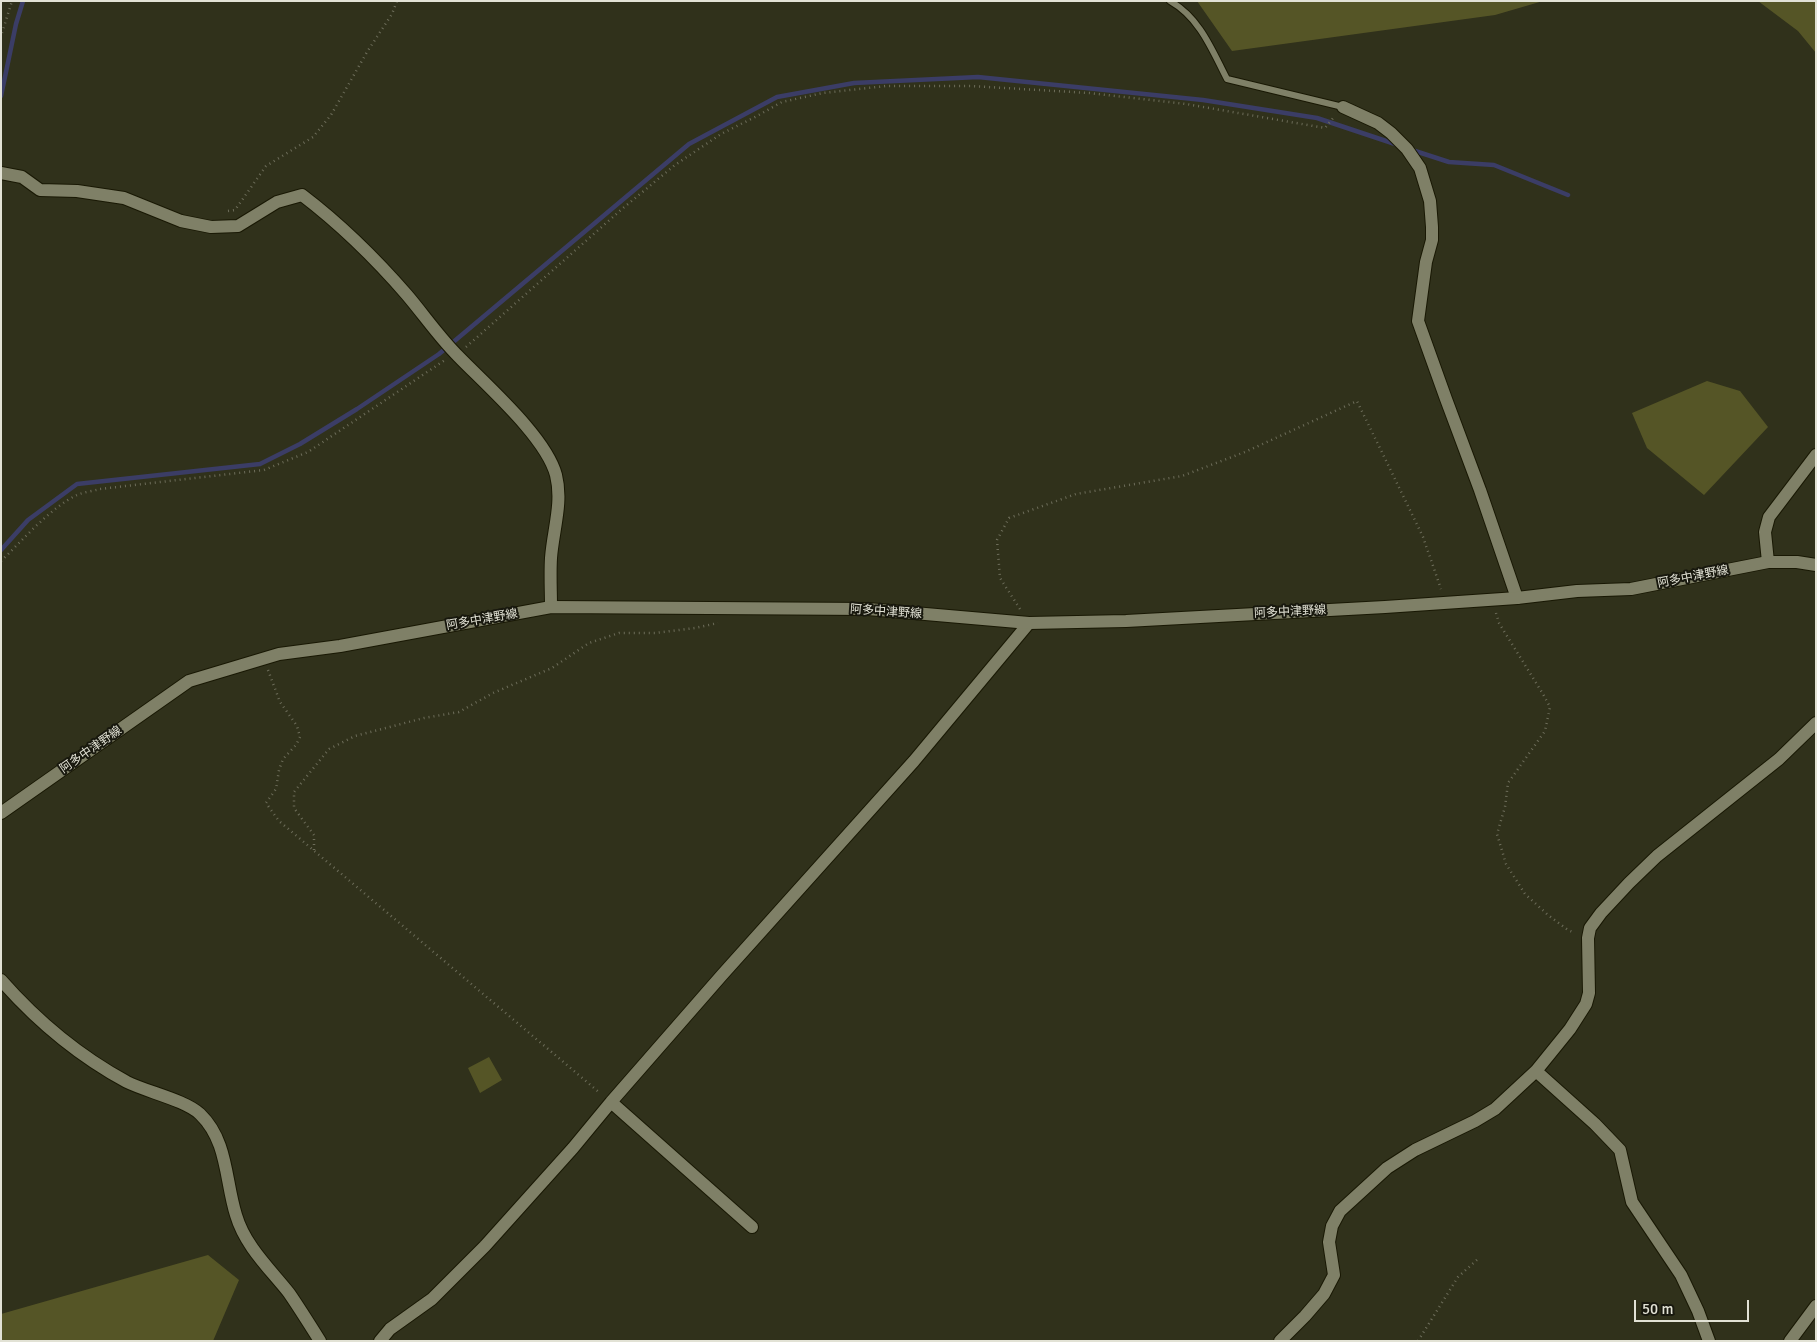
<!DOCTYPE html>
<meta charset="utf-8">
<style>
body{margin:0}
#map{position:relative;width:1817px;height:1342px;overflow:hidden;background:#30311b;font-family:Signika,sans-serif}
canvas{display:block}
.frame{position:absolute;inset:0;border:2px solid #e2e2d5;pointer-events:none}
.scale{position:absolute;left:1634px;top:1300px;width:115px;height:22px;box-sizing:border-box;border:2px solid #e2e2d5;border-top:0;padding-left:6px;font-size:15px;line-height:18px;white-space:nowrap;color:#e2e2d5;-webkit-text-stroke:4px #18180e;paint-order:stroke}
</style>
<div id="map">
<canvas width="1817" height="1342"></canvas>
<div class="frame"></div>
<div class="scale">50 m</div>
</div>
<script>
const g = document.querySelector('canvas').getContext('2d');
g.lineJoin = 'round';
function fill(path, color) { g.fillStyle = color; g.fill(path, 'evenodd'); }
function strokePath(path, color, width, dash) { g.strokeStyle = color; g.lineWidth = width; g.lineCap = dash ? 'butt' : 'round'; g.setLineDash(dash || []); g.stroke(path); }
function label(font, color, halo, rows, align = 'center') {
  g.font = font + ' Signika,"Noto Sans JP",sans-serif'; g.lineWidth = 4; g.setLineDash([]); g.textBaseline = 'middle'; g.strokeStyle = halo; g.fillStyle = color; for (const [text, x, y, turn = 0] of rows) {
    g.save(); g.translate(x, y); g.rotate((+turn || 0) * Math.PI / 180); g.textAlign = isNaN(turn) ? turn : align; if (halo) g.strokeText(text, 0, 0); g.fillText(text, 0, 0); g.restore();
  }
}
const green = new Path2D(`
 M1197 1H1543L1495 15 1232 51Z
 M1758 1H1816V53L1798 31Z
 M1707 381 1740 391 1768 427 1704 495 1647 448 1632 413Z
 M489 1057 502 1080 480 1093 468 1068Z
 M208 1255 239 1280 213 1341H1V1314Z`);
const stream = new Path2D(`
 M1 96 16 24 23 1
 M1412 150 1449 162 1494 165 1568 195
 M1 550 28 520 77 484 260 464 300 444 357 409 439 354 689 144 777 97 854 83 978 77 1203 100 1317 118 1398 145`);
const path = new Path2D(`
 M2 33 12 1
 M228 211 235 210 266 166 313 137 331 115 367 52 392 14 397 1
 M466 347 622 209 675 165 721 134 757 116 782 102 823 93 886 86H971L1089 93 1186 104 1325 128 1334 117
 M1 561C22 541 51 507 77 495 84 492 93 491 100 489L264 470 308 452 445 360
 M1020 609 1000 578 997 540 1009 518 1076 494 1182 476 1245 452 1357 401 1423 537 1441 589
 M1496 613 1499 623 1543 694 1550 707 1545 731 1508 783 1505 807 1497 834 1506 864 1525 894 1548 915 1568 930 1575 933
 M268 670 280 702 297 726 300 737 296 745 283 759 279 770 276 789 266 803 279 821 600 1093
 M314 850V835L294 808V792L329 749 355 736 424 718 459 712 493 693 552 668 589 643 619 633H655L695 628 718 623
 M1418 1341 1458 1277 1479 1258`);
const service = new Path2D(`
 M1170 1C1200 18 1212 50 1227 79L1343 107`);
const minor = new Path2D(`
 M1343 107 1378 123 1391 133 1407 149 1420 168 1430 201 1432 227V240L1426 262 1418 321 1446 399 1480 490 1517 598
 M1 173 22 177 40 190 77 191 124 198 181 221 211 227 238 226 277 202 302 195C340 224 375 258 407 295 424 315 439 337 458 356 486 385 546 437 556 475 563 503 553 530 551 558 550 574 551 591 551 607
 M1768 562 1765 532 1769 517 1816 455
 M1 980C37 1021 79 1056 127 1082 147 1092 185 1100 200 1114 228 1141 225 1180 236 1215 245 1246 270 1269 289 1293 300 1309 310 1325 320 1341
 M1536 1071 1595 1124 1620 1150 1632 1202 1681 1275 1698 1311 1709 1341
 M611 1102 752 1227
 M380 1341 390 1329 432 1299 485 1246 573 1148 611 1102 722 975 914 761 1029 623
 M1280 1341 1305 1316 1324 1294 1334 1275 1329 1242 1332 1226 1340 1211 1387 1168 1415 1150 1475 1121 1495 1109 1536 1071 1570 1029 1586 1004 1589 993 1588 938 1590 928 1601 913 1629 883 1657 856 1779 759 1816 723
 M1790 1341 1816 1306`);
const tertiary = new Path2D(`
 M1 813 189 681 279 654 340 646 551 607 868 609 1029 623 1126 621 1385 607 1517 598 1577 591 1631 589 1768 562H1797L1816 565`);
const streetNames = [
 ["阿多中津野線",1693,577,-11],
 ["阿多中津野線",886,612,4],
 ["阿多中津野線",1290,612,-3],
 ["阿多中津野線",482,620,-10],
 ["阿多中津野線",91,750,-35]
];
fill(green, '#555526');
strokePath(stream, '#3b3d66', 4.5);
strokePath(service, '#191804', 8);
strokePath(minor, '#191804', 14);
strokePath(tertiary, '#191804', 14);
strokePath(path, '#6d6d5a', 2.5, [1, 4]);
strokePath(service, '#7f8067', 6);
strokePath(minor, '#7f8067', 12);
strokePath(tertiary, '#7f8067', 12);
label('12px', '#e2e2d5', '#18180e', streetNames);
</script>
